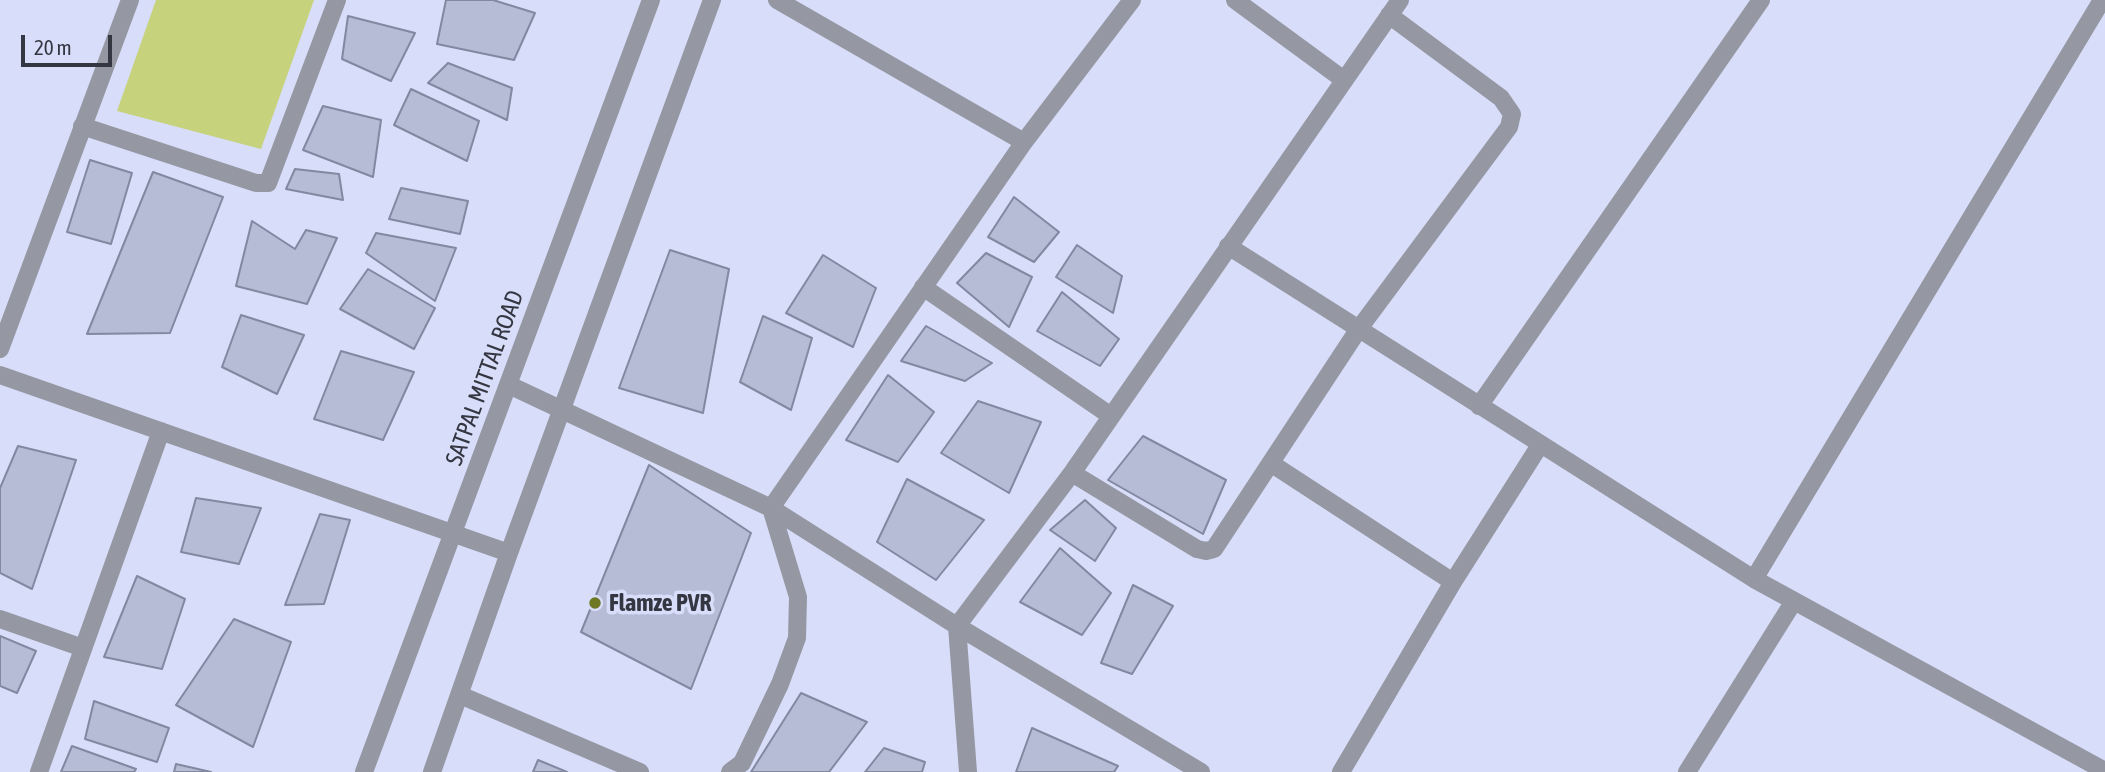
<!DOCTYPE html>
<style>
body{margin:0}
#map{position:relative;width:2105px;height:772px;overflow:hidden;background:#d8ddf9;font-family:"Asap Condensed",sans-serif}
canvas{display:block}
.scale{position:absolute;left:21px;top:35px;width:91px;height:32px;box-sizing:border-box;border:4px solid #343641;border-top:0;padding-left:9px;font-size:21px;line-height:24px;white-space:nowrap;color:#343641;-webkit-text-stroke:5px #d8ddf9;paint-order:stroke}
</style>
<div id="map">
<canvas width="2105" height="772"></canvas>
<div class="scale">20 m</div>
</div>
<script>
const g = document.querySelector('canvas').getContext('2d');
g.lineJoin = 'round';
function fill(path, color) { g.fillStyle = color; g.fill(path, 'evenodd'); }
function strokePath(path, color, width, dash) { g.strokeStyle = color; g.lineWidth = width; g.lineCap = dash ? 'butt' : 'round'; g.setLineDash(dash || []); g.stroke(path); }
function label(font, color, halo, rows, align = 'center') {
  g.font = font + ' "Asap Condensed",sans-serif'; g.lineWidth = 7; g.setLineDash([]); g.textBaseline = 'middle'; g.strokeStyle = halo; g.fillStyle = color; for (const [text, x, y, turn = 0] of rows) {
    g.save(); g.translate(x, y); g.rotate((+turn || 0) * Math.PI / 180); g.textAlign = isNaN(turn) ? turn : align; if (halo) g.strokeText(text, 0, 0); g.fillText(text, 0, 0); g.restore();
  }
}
const green = new Path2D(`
 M156 0H314L261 149 117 111Z`);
const building = new Path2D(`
 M446 0H493L535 13 514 60 437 44Z
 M348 16 415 33 391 81 342 59Z
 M448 63 512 88 507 120 428 83Z
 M411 89 479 121 467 161 394 125Z
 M323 106 381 120 373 177 303 150Z
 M90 160 132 173 111 244 67 232Z
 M295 169 339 174 343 200 286 189Z
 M153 172 223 197 170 333 87 334Z
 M401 188 468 201 460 234 389 219Z
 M1014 197 1059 232 1034 262 988 237Z
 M252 221 295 249 306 230 337 238 307 304 236 286Z
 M376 233 456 248 435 301 366 253Z
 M1077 245 1122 276 1113 313 1056 277Z
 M670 250 729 269 703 413 619 388Z
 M986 253 1032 277 1009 327 957 283Z
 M823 255 876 288 853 347 786 313Z
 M368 269 435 308 414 349 340 309Z
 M1062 292 1119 339 1100 366 1037 331Z
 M241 315 304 335 277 394 222 367Z
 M763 316 812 338 791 410 740 382Z
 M926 326 992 363 965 381 901 361Z
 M341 351 414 372 383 440 314 419Z
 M888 375 934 412 898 462 846 440Z
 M978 401 1041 422 1009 493 941 453Z
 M1143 436 1226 480 1203 534 1108 480Z
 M18 446 76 460 32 589 0 573V488Z
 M649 465 751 533 691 689 581 632Z
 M907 479 984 520 936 580 877 542Z
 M196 498 261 508 239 564 181 552Z
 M1085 500 1116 528 1095 561 1050 530Z
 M320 514 350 520 324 604 285 605Z
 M1060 548 1111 593 1082 635 1020 602Z
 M137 576 185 599 162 669 104 657Z
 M1133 585 1173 606 1132 674 1101 663Z
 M234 619 291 642 253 747 176 705Z
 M0 636 36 651 17 693 0 686Z
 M801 693 867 722 829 772H751Z
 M94 701 169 728 157 762 85 739Z
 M1032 728 1118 766 1114 772H1016Z
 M72 746 136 769 134 772H61Z
 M884 748 925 762 922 772H865Z
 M538 760 567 772H533Z
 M176 764 211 772H174Z`);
const minor = new Path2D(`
 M777 0 1024 142
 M1235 0 1344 80
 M82 126 256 183H268L337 0
 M1228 246 1754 579 2105 771
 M923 287 1111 416
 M0 349 130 0
 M0 375 509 553
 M509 385 771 508 957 626 1201 772
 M1479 406 1761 0
 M1272 464 1453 582
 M1072 473 1197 549 1206 551 1214 549 1358 330 1509 127 1512 114 1501 98 1389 15
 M1754 579 2102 0
 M0 619 83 648
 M460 695 640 772
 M39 772 161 431
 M364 772 651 0
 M432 772 509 553 712 0
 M730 772 742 763 780 684 797 638 798 597 771 508 1024 142 1132 0
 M968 772 957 626 1072 473 1400 0
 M1341 772 1453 582 1540 445
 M1687 772 1794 601`);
const markers = [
 [595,603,7,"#6e7722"]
];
const streetNames = [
 ["SATPAL MITTAL ROAD",485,378,-70]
];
const poiNames = [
 ["Flamze PVR",609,603]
];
fill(green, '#c6d27c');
fill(building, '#b6bbd6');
strokePath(building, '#8388a1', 2);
strokePath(minor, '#9597a3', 18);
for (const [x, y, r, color] of markers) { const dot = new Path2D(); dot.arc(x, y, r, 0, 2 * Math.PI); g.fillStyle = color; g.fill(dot); strokePath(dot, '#d8ddf9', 2.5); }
label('24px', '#343641', '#d8ddf9', streetNames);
label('bold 24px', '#343641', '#d8ddf9', poiNames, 'left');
</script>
